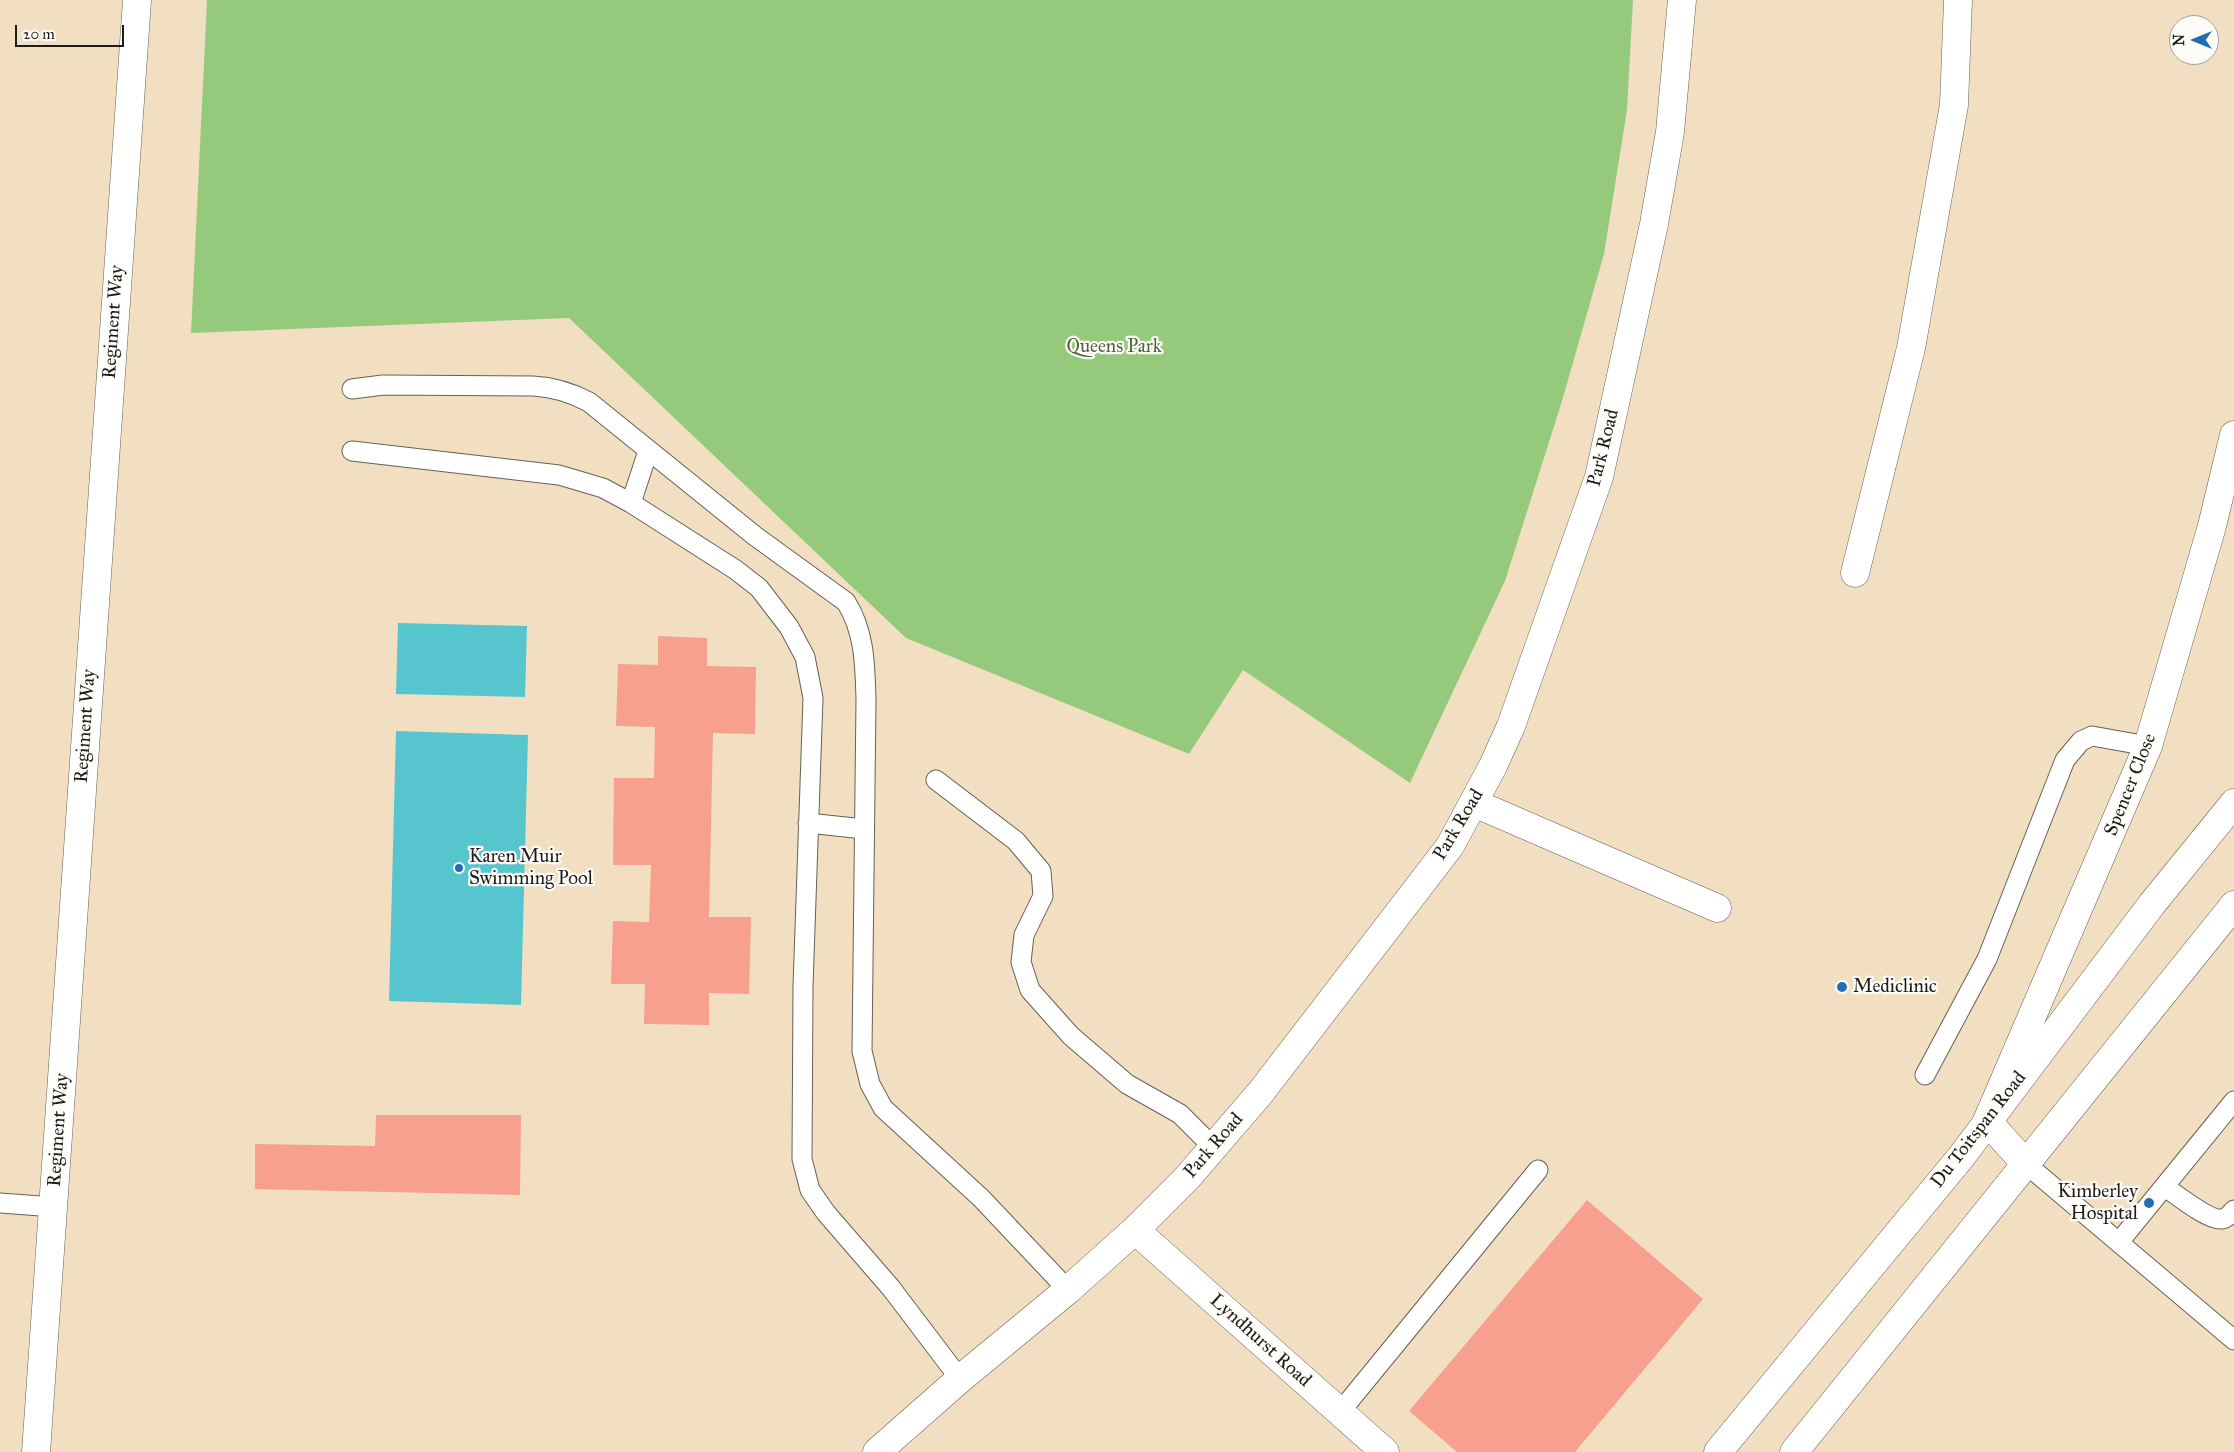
<!DOCTYPE html>
<style>
body{margin:0}
#map{position:relative;width:2234px;height:1452px;overflow:hidden;background:#f2dfc1;font-family:"IM FELL Great Primer",serif}
canvas{display:block}
.north{position:absolute;left:2169px;top:15px;width:50px;height:50px;box-sizing:border-box;background:#fdfcf7;border:1px solid #a3a29f;border-radius:50%;rotate:270deg;font-size:14px;font-weight:700;line-height:20px;text-align:center;color:#1c1c1c}
.north::after{content:'';display:block;margin:auto;width:18px;height:22px;background:#1f6fb2;clip-path:polygon(50% 0,100% 100%,50% 72%,0 100%)}
.scale{position:absolute;left:15px;top:25px;width:109px;height:22px;box-sizing:border-box;border:2px solid #1c1c1c;border-top:0;padding-left:6px;font-size:15px;line-height:18px;white-space:nowrap;color:#1c1c1c;-webkit-text-stroke:4px #fdfcf7;paint-order:stroke}
</style>
<div id="map">
<canvas width="2234" height="1452"></canvas>
<div class="north">N</div>
<div class="scale">20 m</div>
</div>
<script>
const g = document.querySelector('canvas').getContext('2d');
g.lineJoin = 'round';
function fill(path, color) { g.fillStyle = color; g.fill(path, 'evenodd'); }
function strokePath(path, color, width, dash) { g.strokeStyle = color; g.lineWidth = width; g.lineCap = dash ? 'butt' : 'round'; g.setLineDash(dash || []); g.stroke(path); }
function label(font, color, halo, rows, align = 'center') {
  g.font = font + ' "IM FELL Great Primer",serif'; g.lineWidth = 4.5; g.setLineDash([]); g.textBaseline = 'middle'; g.strokeStyle = halo; g.fillStyle = color; for (const [text, x, y, turn = 0] of rows) {
    g.save(); g.translate(x, y); g.rotate((+turn || 0) * Math.PI / 180); g.textAlign = isNaN(turn) ? turn : align; if (halo) g.strokeText(text, 0, 0); g.fillText(text, 0, 0); g.restore();
  }
}
const green = new Path2D(`
 M207 0H1633L1627 110 1604 254 1562 401 1505 581 1410 783 1243 670 1189 754 906 638 569 318 191 333Z`);
const water = new Path2D(`
 M398 623 527 626 525 697 396 694Z
 M396 731 528 735 521 1005 389 1001Z`);
const building = new Path2D(`
 M658 636 707 638V666L756 667 755 734 713 733 709 917H751L749 994 709 993V1025L644 1024 645 984H611L613 921 649 922 651 865H613L614 778H654L655 727 616 726 618 664 658 665Z
 M376 1115H521L520 1195 255 1189V1144L375 1146Z
 M1587 1200 1703 1299 1575 1452H1457L1409 1411Z`);
const service = new Path2D(`
 M352 389 383 385 533 386C554 387 570 392 589 402L755 536 846 602C865 632 865 666 866 700L862 1051 870 1084 883 1108 981 1198 1068 1290
 M352 451 559 475 603 488 631 503 736 570 759 588 789 627 805 657 813 698 803 986 802 1159 810 1190 826 1213 891 1288 960 1379
 M631 503 648 451
 M936 780 1016 841 1041 871 1043 896 1024 935 1021 962 1030 990 1071 1036 1127 1084 1180 1114 1213 1147
 M808 823 864 829
 M1925 1075 1987 959 2065 760 2081 741 2092 736 2148 746
 M2026 1164 2234 1340
 M2165 1187C2177 1195 2209 1221 2222 1219 2228 1218 2230 1214 2234 1210
 M0 1203 54 1207
 M2119 1242 2234 1101
 M1340 1412 1538 1170`);
const minor = new Path2D(`
 M1855 573 1911 348 1954 105 1958 0
 M1474 803 1717 908
 M2026 1164 1987 1121 2148 746 2212 526 2234 435
 M1135 1230 1385 1452
 M877 1452 960 1379 1068 1290 1135 1230 1187 1178 1261 1092 1450 846 1493 766 1511 726 1599 477 1654 224 1670 132 1682 0`);
const tertiary = new Path2D(`
 M1718 1452 1961 1157 2152 904 2234 803
 M1794 1452 2234 905`);
const primary = new Path2D(`
 M36 1452 137 0`);
const markers = [
 [459,868,5,"#1f6fb2"],
 [1842,987,6,"#1f6fb2"],
 [2149,1203,6,"#1f6fb2"]
];
const streetNames = [
 ["Regiment Way",114,322,-86],
 ["Park Road",1604,448,-76],
 ["Regiment Way",86,726,-86],
 ["Spencer Close",2131,785,-68],
 ["Park Road",1459,825,-59],
 ["Regiment Way",59,1130,-86],
 ["Du Toitspan Road",1979,1130,-52],
 ["Park Road",1214,1146,-49],
 ["Lyndhurst Road",1260,1341,42]
];
const parkNames = [
 ["Queens Park",1114,347]
];
const poiNames = [
 ["Karen Muir",469,857],
 ["Swimming Pool",469,879],
 ["Mediclinic",1853,987],
 ["Kimberley",2138,1192,"right"],
 ["Hospital",2138,1214,"right"]
];
fill(green, '#95ca7c');
fill(water, '#57c5ce');
fill(building, '#f7a08f');
strokePath(service, '#676056', 21);
strokePath(minor, '#676056', 29);
strokePath(tertiary, '#676056', 29);
strokePath(primary, '#676056', 29);
strokePath(service, '#fff', 19);
strokePath(minor, '#fff', 28);
strokePath(tertiary, '#fff', 28);
strokePath(primary, '#fff', 28);
for (const [x, y, r, color] of markers) { const dot = new Path2D(); dot.arc(x, y, r, 0, 2 * Math.PI); g.fillStyle = color; g.fill(dot); strokePath(dot, '#fdfcf7', 2); }
label('19px', '#1c1c1c', '#fdfcf7', streetNames);
label('19px', '#4c6242', '#fdfcf7', parkNames);
label('19px', '#1c1c1c', '#fdfcf7', poiNames, 'left');
</script>
